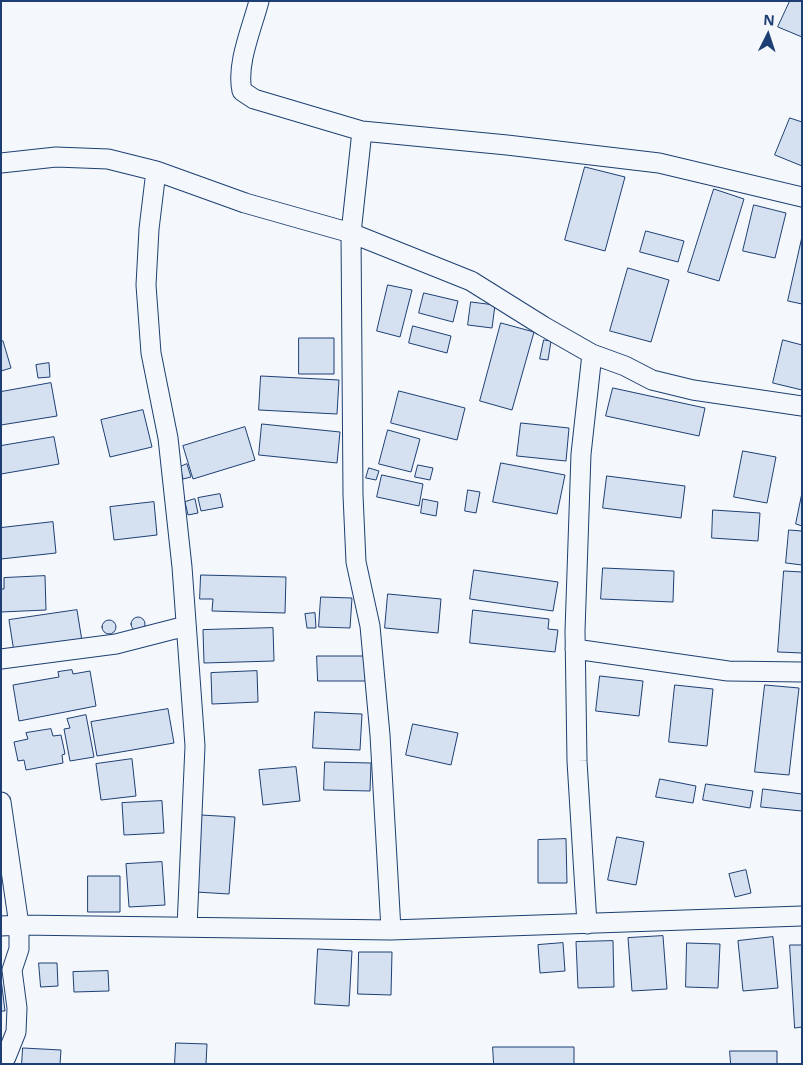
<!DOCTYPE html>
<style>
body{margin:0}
#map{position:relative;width:803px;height:1065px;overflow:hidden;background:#f4f7fb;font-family:"Open Sans",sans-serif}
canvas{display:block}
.frame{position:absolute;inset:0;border:2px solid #1d3f73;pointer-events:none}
.north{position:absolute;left:743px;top:10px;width:50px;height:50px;-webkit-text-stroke:4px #f4f7fb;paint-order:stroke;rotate:4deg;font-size:14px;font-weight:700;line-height:20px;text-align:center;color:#1d3f73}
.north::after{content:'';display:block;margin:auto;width:18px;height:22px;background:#1d3f73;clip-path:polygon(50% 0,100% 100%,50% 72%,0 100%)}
</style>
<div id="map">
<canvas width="803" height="1065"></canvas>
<div class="frame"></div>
<div class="north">N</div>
</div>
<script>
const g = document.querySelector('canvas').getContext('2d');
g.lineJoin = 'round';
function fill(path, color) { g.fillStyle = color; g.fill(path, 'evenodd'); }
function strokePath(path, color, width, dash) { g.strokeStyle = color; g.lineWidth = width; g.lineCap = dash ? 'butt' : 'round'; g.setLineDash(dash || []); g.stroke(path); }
const building = new Path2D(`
 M790 1H802V37L778 27Z
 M790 118 802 122V166L775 155Z
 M585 167 625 177 605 251 565 240Z
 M714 189 744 199 719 281 688 272Z
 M754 205 786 213 775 258 743 251Z
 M646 231 684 241 678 262 640 252Z
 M802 237V304L788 301Z
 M628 268 669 280 651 342 610 331Z
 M388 285 412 290 400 337 377 331Z
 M424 293 458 301 453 322 419 313Z
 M471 302 495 305 492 328 468 325Z
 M501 323 534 332 512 410 480 401Z
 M413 326 451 336 447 353 409 343Z
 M299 338H334V374H299Z
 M544 340 551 341 548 360 540 359Z
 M783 340 802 345V390L773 383Z
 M3 341 11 368 1 371V342Z
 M49 363 50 377 38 378 36 365Z
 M261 376 339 380 337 414 259 410Z
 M51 383 57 416 1 425V392Z
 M613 388 705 408 699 436 606 416Z
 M399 391 465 408 457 440 391 423Z
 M143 410 152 447 110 457 101 420Z
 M521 423 569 428 566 461 517 456Z
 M262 424 340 432 337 463 259 455Z
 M245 427 255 460 193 479 183 446Z
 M388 430 420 439 411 472 379 464Z
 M54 437 59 464 1 474V446Z
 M743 451 776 457 767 503 734 497Z
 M501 463 565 475 557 514 493 502Z
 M187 464 191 477 183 479 180 467Z
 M418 465 433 468 430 480 415 477Z
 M369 468 379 471 376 480 366 478Z
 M382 475 423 484 419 506 377 497Z
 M607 476 685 486 681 518 603 508Z
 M468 490 480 492 476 513 465 511Z
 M802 493V526L796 524Z
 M220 494 223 507 201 511 198 498Z
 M195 499 198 513 188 515 185 502Z
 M423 499 438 502 436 516 421 513Z
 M154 502 157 535 114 540 110 507Z
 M713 510 760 513 758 541 712 538Z
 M53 522 56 553 1 559V528Z
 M789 530 802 531V565L786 563Z
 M603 568 674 571 673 602 601 599Z
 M474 570 558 582 553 611 470 599Z
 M784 571 802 572V653L778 652Z
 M201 575 286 577 285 613 212 611 213 599H200Z
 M45 576 46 610 1 612V589H4V578Z
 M388 594 441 599 438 633 385 628Z
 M321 597 352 598 350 628 319 627Z
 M77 610 82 641 14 652 9 620Z
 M473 610 549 619 548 629 558 630 555 652 470 643Z
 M315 613 316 628H307L305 614Z
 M131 624a7 7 0 1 1 14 0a7 7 0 1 1-14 0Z
 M102 627a7 7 0 1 1 14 0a7 7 0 1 1-14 0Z
 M273 628 274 661 204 663 203 630Z
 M317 656H366V681H318Z
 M72 670 73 674 90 671 96 706 19 721 13 685 59 677 58 672Z
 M257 671 258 702 212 704 211 673Z
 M600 676 643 681 639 716 596 711Z
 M675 685 713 689 707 746 669 742Z
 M765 685 799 688 789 775 755 772Z
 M168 709 174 743 97 756 91 722Z
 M315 712 362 714 360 750 313 748Z
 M86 715 94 757 70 761 64 729 70 728 67 719Z
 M413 724 458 733 451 765 406 755Z
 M51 729 53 736 61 735 65 754 62 755 63 763 26 770 24 760 18 761 14 742 28 739 26 733Z
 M132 759 136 796 101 800 96 764Z
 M325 762 371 763 370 791 324 790Z
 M296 767 300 801 263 805 259 770Z
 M660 779 696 786 693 803 656 797Z
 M706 784 753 791 750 808 703 800Z
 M763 789 802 794V811L761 807Z
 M162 801 164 833 124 835 122 803Z
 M201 815 235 817 229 894 196 892Z
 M617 837 644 842 636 885 608 880Z
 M566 839 567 883H538V840Z
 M162 862 165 905 129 907 126 864Z
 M746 870 751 893 735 897 729 874Z
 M88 876H120V912H88Z
 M663 936 667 989 632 991 628 938Z
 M773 937 778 988 743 991 738 941Z
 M613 941 614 987 578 988 576 942Z
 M563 943 565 971 540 973 538 945Z
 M687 943 720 944 718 988 686 987Z
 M790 945H802V1027L795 1028Z
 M318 949 352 951 349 1006 315 1004Z
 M359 952H392L391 995 358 994Z
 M39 963H57L58 986 41 987Z
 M108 971 109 991 74 992 73 972Z
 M1 979 5 1011H1Z
 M176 1043 207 1044 206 1064H175Z
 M493 1047H574V1064H494Z
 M23 1048 61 1050 60 1064H22Z
 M730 1051H777V1064H731Z`);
const street = new Path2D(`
 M259 1C252 28 236 64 242 91L254 99 362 131 507 145 659 163 802 197
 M362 131 351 233 353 495 356 562 370 626 380 735 391 930
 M1 163 56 157 108 159 156 171 245 203 351 233 471 281 543 326 592 354 625 366 652 380 693 390 802 406
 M156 171 149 229 146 285 151 353 168 438 182 567 195 746 187 927
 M575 649 728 671 802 672
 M1 659 116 644 186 626
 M1 802 19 925V949L12 970 17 1008 16 1032 6 1057
 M587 924 577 761 575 631 581 454 592 354
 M1 926 19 925 391 930 802 916`);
fill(building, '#d5e0f0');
strokePath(building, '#1d3f73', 1);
strokePath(street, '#1d3f73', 21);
strokePath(street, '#f4f7fb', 19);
</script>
